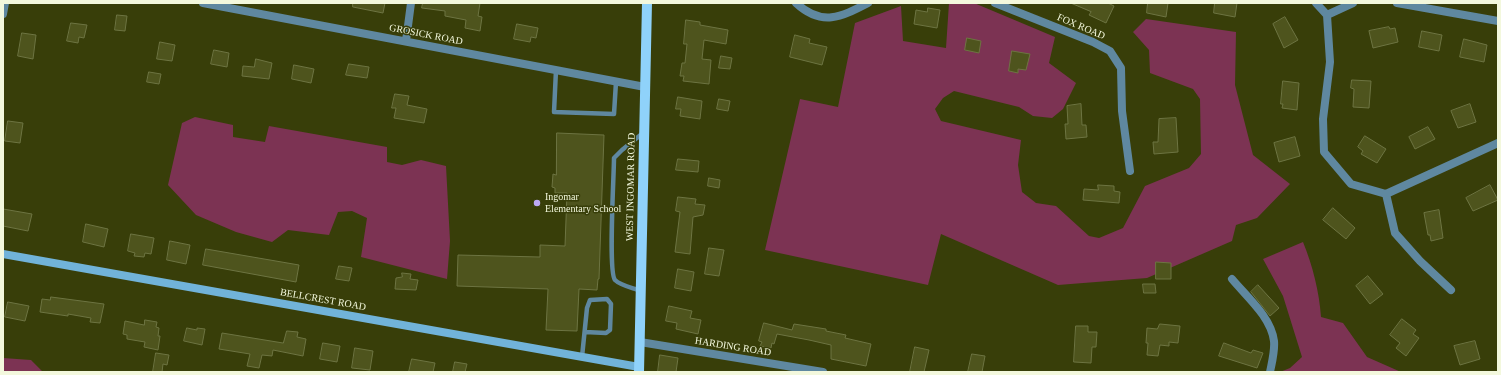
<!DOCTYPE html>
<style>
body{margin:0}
#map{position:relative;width:1501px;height:375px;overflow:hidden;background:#383e09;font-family:"Times New Roman",serif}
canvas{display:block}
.frame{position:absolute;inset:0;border:4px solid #f3f8dd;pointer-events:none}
</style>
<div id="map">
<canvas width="1501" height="375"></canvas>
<div class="frame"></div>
</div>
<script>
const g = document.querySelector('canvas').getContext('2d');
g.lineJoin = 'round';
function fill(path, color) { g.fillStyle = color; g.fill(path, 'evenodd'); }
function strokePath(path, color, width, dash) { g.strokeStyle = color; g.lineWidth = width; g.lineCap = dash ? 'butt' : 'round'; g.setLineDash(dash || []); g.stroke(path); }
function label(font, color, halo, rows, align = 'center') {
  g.font = font + ' "Times New Roman",serif'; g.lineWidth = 3; g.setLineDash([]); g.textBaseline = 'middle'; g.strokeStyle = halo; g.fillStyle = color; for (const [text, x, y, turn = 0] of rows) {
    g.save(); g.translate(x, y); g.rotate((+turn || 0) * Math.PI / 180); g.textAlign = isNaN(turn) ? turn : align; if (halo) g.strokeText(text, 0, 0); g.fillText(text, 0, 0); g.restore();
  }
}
const green = new Path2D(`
 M949 3H974L1055 37 1049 63 1076 83 1063 109 1052 118 1033 116 1019 107 954 91 943 98 935 109 941 121 1021 140 1018 165 1022 192 1036 203 1056 206 1089 236 1099 238 1123 228 1145 186 1189 168 1201 154 1200 99 1193 89 1150 73 1149 50 1133 32 1146 19 1236 32 1235 85 1253 155 1290 184 1257 218 1236 225 1232 241 1147 278 1058 285 941 234 928 285 765 250 800 99 838 107 855 23 901 6 903 41 946 48Z
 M195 117 233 125V137L265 142 269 126 387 147V162L402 165 421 160 446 166 450 241 447 279 361 257 367 218 352 211 338 212 329 235 288 230 272 242 236 232 196 215 168 185 182 123Z
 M1303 242C1313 267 1319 291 1321 317L1343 323 1367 357 1401 372H1280L1290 368 1302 357 1283 296 1263 259Z
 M3 358 31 360 43 372H3Z`);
const building = new Path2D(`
 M353 3H385L383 13 353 7Z
 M423 3H480L478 16 482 17 480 31 465 28 466 20 445 16V11L422 8Z
 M1071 3H1108L1114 6 1106 23 1089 15 1091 12Z
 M1148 3H1168L1166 17 1147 13Z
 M1215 3H1237L1235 17 1214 13Z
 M928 8 940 10 937 28 914 24 916 10 927 12Z
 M117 15 127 16 125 31 115 30Z
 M1285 17 1298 40 1284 48 1273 24Z
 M686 20 700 22V25L728 30 726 44 704 40 702 59 711 60 709 84 683 81 684 76H680L682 63H685L687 44H684Z
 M71 23 87 25 84 38 79 37 78 43 67 41Z
 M517 24 538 28 536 38 531 37 530 42 514 39Z
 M1389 27 1390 29 1395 28 1398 42 1373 48 1369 31Z
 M1422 31 1442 35 1439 51 1419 47Z
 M22 33 36 35 33 59 18 56Z
 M795 35 810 39 809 43 827 47 822 65 790 57Z
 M967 38 981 41 979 53 965 50Z
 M1464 39 1487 45 1484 62 1460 57Z
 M160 42 175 45 172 61 157 59Z
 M214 50 229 53 227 67 211 64Z
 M1012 51 1030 54 1026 70 1018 69V73L1009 71Z
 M721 56 732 58 730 69 719 68Z
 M256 59 272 63 269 79 242 76 243 66 254 67Z
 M349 64 369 67 367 78 346 75Z
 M294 65 314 69 311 83 292 79Z
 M149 72 161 74 159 84 147 82Z
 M1352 80 1371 81 1369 108 1353 107 1354 89 1351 88Z
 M1283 81 1299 83 1297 110 1282 108 1283 104H1281Z
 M395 94 409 96 407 105 427 109 424 123 394 118 396 108H392Z
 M678 97 702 101 700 119 680 116 681 109H676Z
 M719 99 730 101 728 111 717 109Z
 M1081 104 1082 125H1086L1087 137 1066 139 1065 124H1068L1067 106Z
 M1470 104 1476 122 1458 128 1451 111Z
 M1176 118 1178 152 1154 154 1153 142H1158L1159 119Z
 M8 121 23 123 20 143 5 141Z
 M1428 127 1435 139 1415 149 1409 137Z
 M557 133 604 135 599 279H598L597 290 579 289 577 331 546 330 548 289 457 286 458 255 540 257V245L565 246 567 193H555V188L552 187 553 174 556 175Z
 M1365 136 1386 149 1377 163 1361 154 1363 151 1358 147Z
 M1295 137 1300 156 1279 162 1274 143Z
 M678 159 699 161 698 172 676 170Z
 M709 178 720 180 719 188 708 186Z
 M1098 185 1114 186V191L1120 192 1119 203 1083 200 1084 189 1098 190Z
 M1490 185 1498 200 1473 211 1466 198Z
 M678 197 696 199 695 204 705 205 703 215 693 217 690 254 675 252 680 212 676 211Z
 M1333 208 1355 228 1346 239 1323 220Z
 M3 209 32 214 28 231 3 226Z
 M1439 210 1443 238 1431 241 1430 235H1428L1424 213Z
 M86 224 108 229 104 247 83 242Z
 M131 234 154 238 151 254 145 253 144 257 134 256 135 253 128 251Z
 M170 241 190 245 186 264 167 260Z
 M709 248 724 250 719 276 705 274Z
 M206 249 299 265 296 282 203 265Z
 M1156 262 1171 263V279H1156Z
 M339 266 352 268 349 281 336 279Z
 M678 269 694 272 691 291 675 288Z
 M402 273 411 274 410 279 418 280 416 290 395 289 396 278 402 277Z
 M1368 276 1383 294 1370 304 1356 286Z
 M1143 284H1155L1156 293H1144Z
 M1258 285 1279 308 1270 316 1251 292Z
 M51 297 104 304 100 323 90 322 91 318 68 314V316L40 312 42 299 50 300Z
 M8 302 29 306 25 321 5 317Z
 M669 306 692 311 690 318 701 320 698 334 676 329 677 323 666 321Z
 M1402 319 1416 330 1413 334 1419 338 1406 356 1396 348 1400 343 1390 335Z
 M145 320 157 322 156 327 159 328 158 336H160L158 350 144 347 145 342 127 339V335L123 334 125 321 144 325Z
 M764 323 792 330 794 324 826 329V331L846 335 845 338 871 344 866 366 831 359V345L809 340 777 334 774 344 772 343 771 348 760 346 762 342 759 341Z
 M1160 324 1180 326 1178 343 1169 342V346L1160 345 1158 356 1147 355 1148 343H1146L1147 328 1157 329Z
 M1076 326H1088V332H1097L1096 347H1092L1091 363 1074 362Z
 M187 328 197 330V328L205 329 202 345 184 341Z
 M287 331 298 332 297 337 306 339 303 356 273 350 272 356 262 355 259 368 247 366 250 354 219 349 222 333 283 343Z
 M1475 341 1480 359 1460 365 1454 346Z
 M323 343 340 346 337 362 320 359Z
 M1224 343 1251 353 1253 350 1263 353 1257 368 1219 356Z
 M915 347 929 350 924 372H910Z
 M355 348 373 351 370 370 352 368Z
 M156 353 169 355 167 365 163 364 162 372H153Z
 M972 354 985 356 982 372H968Z
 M660 355 678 358 676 372H658Z
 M412 359 435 363 433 372H409Z
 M455 362 467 364 465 372H453Z`);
const lane = new Path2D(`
 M556 70 554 112 614 114 616 82
 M641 291C634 288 621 286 615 280 608 272 614 176 614 158L622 150 643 133
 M582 357 587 308 590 300 607 299 611 304 610 330 606 333 585 332`);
const street = new Path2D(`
 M203 3 645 87
 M796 3C822 27 841 17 868 3
 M995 3 1093 42 1110 51 1121 68 1122 111 1130 171
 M1316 3 1327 15 1353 3
 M1397 3 1498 21
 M3 14 5 3
 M1327 15 1330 62 1323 119 1324 152 1351 184 1386 194 1395 233 1420 261 1451 290
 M406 41 411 3
 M1386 194 1498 143
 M1232 279C1247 297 1271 317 1274 341 1275 351 1272 362 1270 372
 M640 342 823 372`);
const secondary = new Path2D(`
 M3 254 639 367`);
const primary = new Path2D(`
 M639 372 647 3`);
const markers = [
 [537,203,4,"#bca9f5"]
];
const streetNames = [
 ["FOX ROAD",1081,27,23],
 ["GROSICK ROAD",426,35,11],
 ["WEST INGOMAR ROAD",631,187,-89],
 ["BELLCREST ROAD",323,300,10],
 ["HARDING ROAD",733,347,9]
];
const poiNames = [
 ["Ingomar",545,197],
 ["Elementary School",545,209]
];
fill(green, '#7c3353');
fill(building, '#4e541d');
strokePath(building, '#6d7442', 1);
strokePath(lane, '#5f88a0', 4.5);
strokePath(street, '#5f88a0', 8);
strokePath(secondary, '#71b3d9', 8);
strokePath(primary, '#8fd2fa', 10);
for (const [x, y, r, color] of markers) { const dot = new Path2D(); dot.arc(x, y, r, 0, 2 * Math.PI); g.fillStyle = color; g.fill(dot); strokePath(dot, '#383e09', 1.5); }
label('10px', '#f3f8dd', '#383e09', streetNames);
label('10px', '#f3f8dd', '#383e09', poiNames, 'left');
</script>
